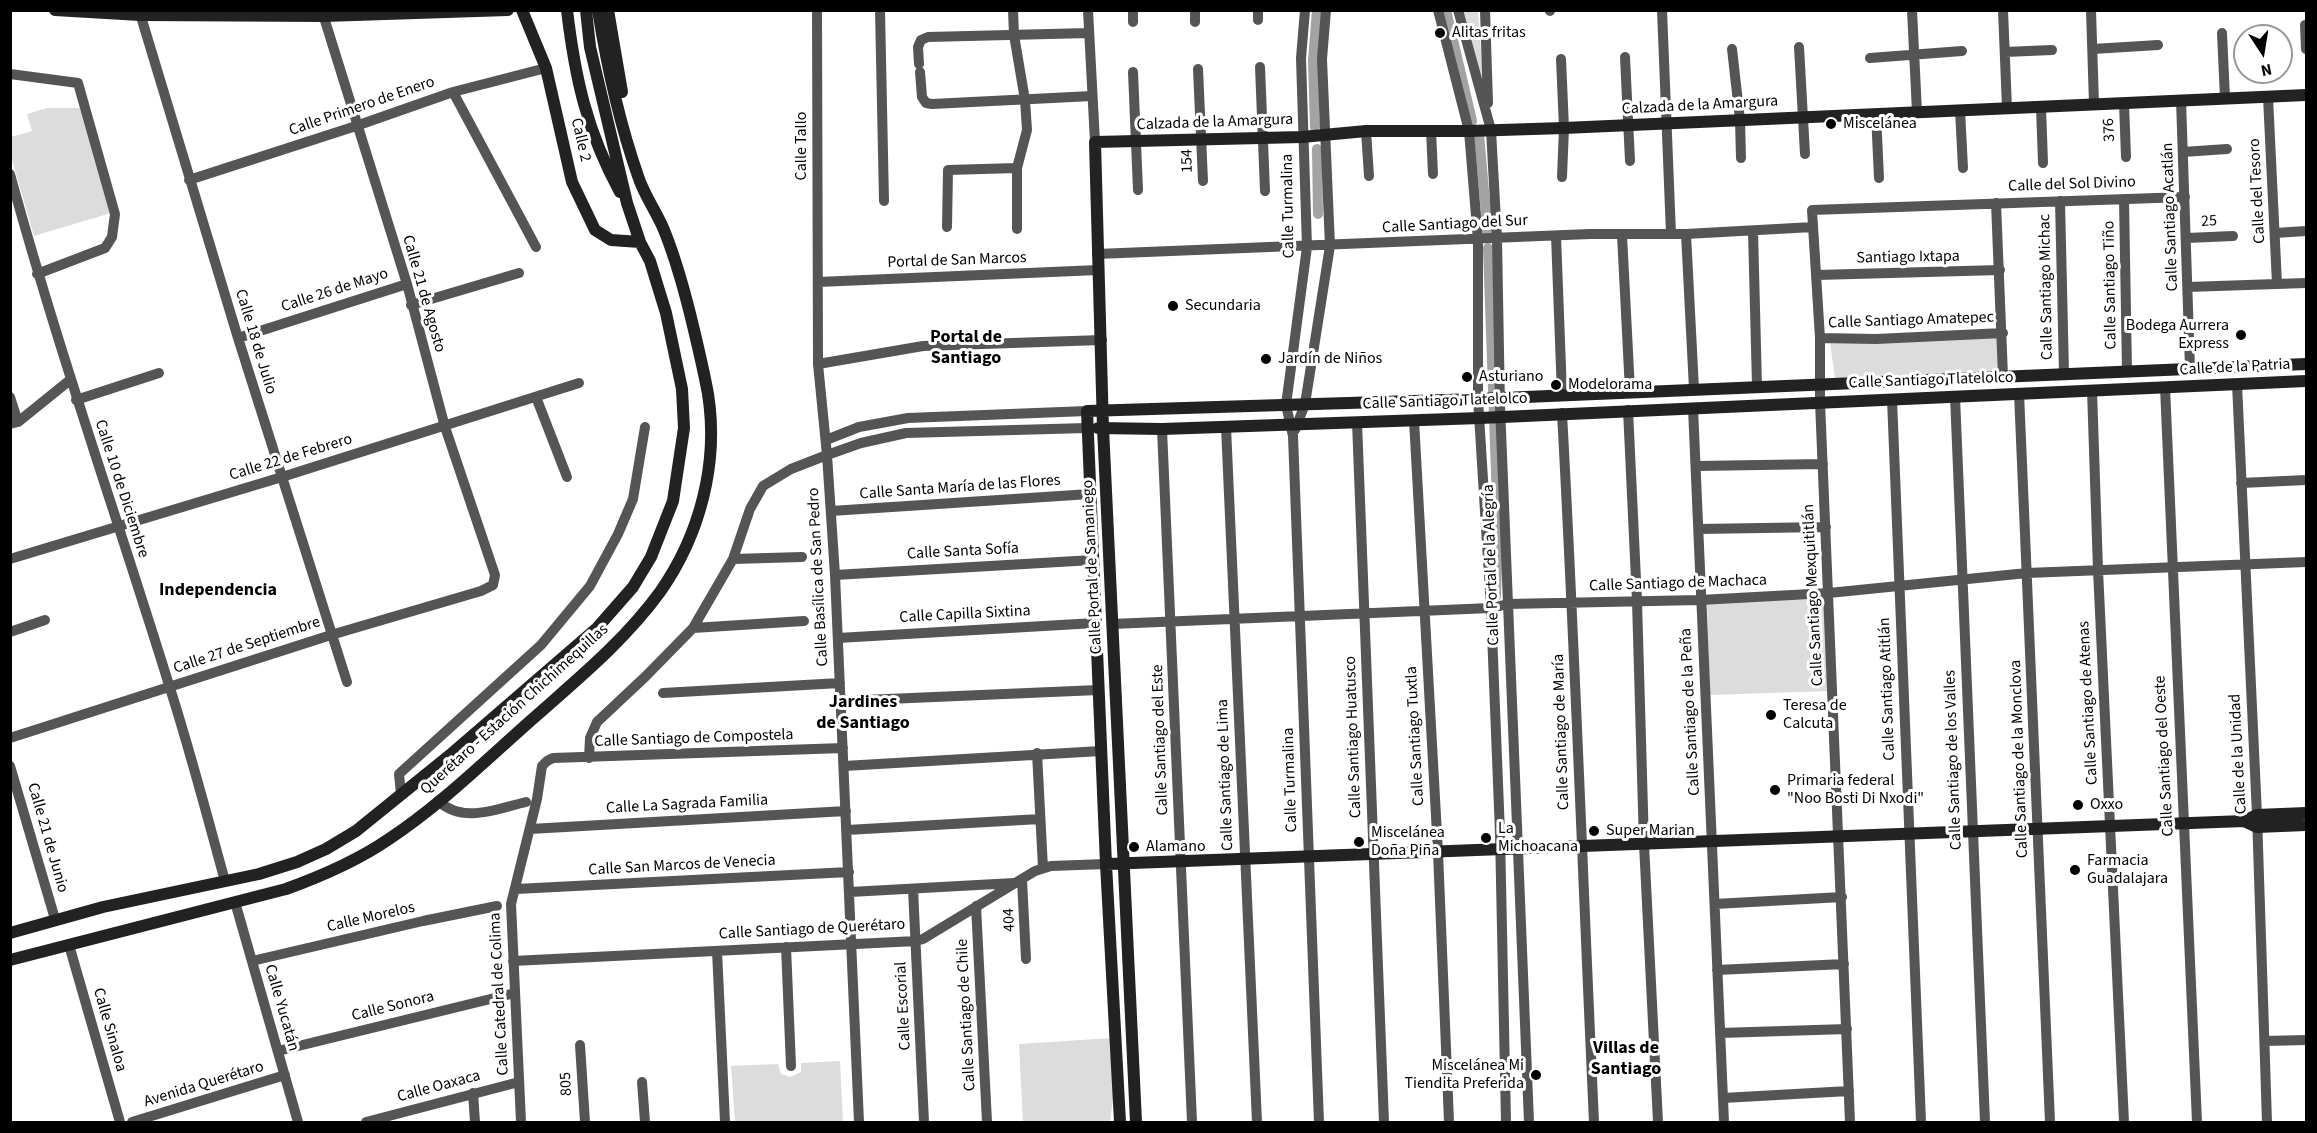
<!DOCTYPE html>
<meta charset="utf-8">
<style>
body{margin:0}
#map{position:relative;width:2317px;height:1133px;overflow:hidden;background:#fff;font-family:"Source Sans 3",sans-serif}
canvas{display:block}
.frame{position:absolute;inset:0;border:12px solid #000;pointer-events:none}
.north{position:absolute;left:2233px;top:24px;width:60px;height:60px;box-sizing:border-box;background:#fff;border:2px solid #999;border-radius:50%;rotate:168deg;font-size:16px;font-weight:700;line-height:24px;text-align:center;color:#000}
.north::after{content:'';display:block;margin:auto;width:21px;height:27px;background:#000;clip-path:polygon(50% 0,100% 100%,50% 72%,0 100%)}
</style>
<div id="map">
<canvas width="2317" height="1133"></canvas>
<div class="frame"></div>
<div class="north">N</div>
</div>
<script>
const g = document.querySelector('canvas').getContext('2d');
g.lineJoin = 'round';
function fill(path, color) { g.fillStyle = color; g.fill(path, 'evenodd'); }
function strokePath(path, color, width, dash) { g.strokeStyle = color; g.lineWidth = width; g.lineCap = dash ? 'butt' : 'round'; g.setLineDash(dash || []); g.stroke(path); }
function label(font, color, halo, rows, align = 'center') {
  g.font = font + ' "Source Sans 3",sans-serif'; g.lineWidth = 6; g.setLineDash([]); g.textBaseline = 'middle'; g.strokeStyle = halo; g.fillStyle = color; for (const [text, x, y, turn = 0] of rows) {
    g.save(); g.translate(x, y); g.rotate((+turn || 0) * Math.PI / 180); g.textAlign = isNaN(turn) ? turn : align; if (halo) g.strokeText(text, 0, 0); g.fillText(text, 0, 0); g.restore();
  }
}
const green = new Path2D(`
 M1462 11H1478L1484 92Z
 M47 108H80L111 213 34 236 11 156V137L32 131 27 114Z
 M2002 334 2000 372 1835 378 1830 343Z
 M1825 599 1830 691 1710 695 1707 602Z
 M1112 1038 1114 1091 1110 1122H1023L1019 1044Z
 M840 1061 843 1122H735L731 1066 778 1064 781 1074 790 1077 801 1072V1063Z`);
const canal = new Path2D(`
 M1446 10 1472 121
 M1315 127 1313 61 1317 10
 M1479 134 1488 236
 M1317 149 1318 214
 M1488 248 1498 529 1496 596`);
const street = new Path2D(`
 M139 10 238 338 347 682
 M817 10 818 364 827 455 835 575 859 1122
 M880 10 884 201
 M1013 10 1014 35 1025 100 1027 130 1017 168V229
 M1088 10 1095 142
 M1133 10V22
 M1195 10V22
 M1258 10V20
 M1305 10 1301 58 1307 247 1286 405 1293 436 1319 1122
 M1438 10 1469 131 1478 240V399L1491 608 1500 833 1506 1122
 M1458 10 1491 130 1497 239 1500 406 1529 1122
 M1485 10 1488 103
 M1550 10V11
 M1662 10 1671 234
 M1912 10 1917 112
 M2003 10 2007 108
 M2091 10 2094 104
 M2305 25 2306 49
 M2222 33 2225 98
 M1799 47 1805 154
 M1732 49 1740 120 1741 158
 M2093 49 2158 45
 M2005 52 2052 50
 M1625 57 1630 161
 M1870 58 1962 51
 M1561 59 1564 128 1562 177
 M919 64 918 47 921 40 928 37 1089 33
 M1260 67 1265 191
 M1198 69 1203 181
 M920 72 922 97 926 103 932 104 1092 96
 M1133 72 1138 190
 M10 74 78 83 115 214 112 237 105 248 37 274
 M453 92 536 247
 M2268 97 2277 284
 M2181 100 2190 368
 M2124 103 2126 157
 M2041 107 2043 163
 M1960 110 1963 168
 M1876 114 1879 178
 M1431 130 1433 174
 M1366 131 1369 176
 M2183 152 2227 149
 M10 174C57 346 116 514 169 685 190 750 207 816 225 881
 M189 180 356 126 453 92 546 68
 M2124 199 2127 371
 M2060 201 2064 373
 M1996 203 2003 376
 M947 227 948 170 1017 168
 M1753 231 1757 386
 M2275 233 2306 231
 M1686 234 1694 389
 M1622 235 1630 391
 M1556 236 1562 394
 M2187 238 2233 236
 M1097 254 1590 234H1686L1813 227
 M1817 275 2000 270
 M818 282 1098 270
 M2188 287 2306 283
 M411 305 519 273
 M238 338 407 284
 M1820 338 1876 339 2003 333
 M818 364 923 346 1102 340
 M2237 384 2257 815 2267 1122
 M2165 387 2197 1122
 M2092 390 2098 570 2124 1122
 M2019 393 2050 1122
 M1955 396 1985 1122
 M10 397 18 422
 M536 397 567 477
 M1892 399 1921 1122
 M76 400 159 373
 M1693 408 1724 1122
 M1628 410 1637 601 1644 844 1658 1122
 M1562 413C1575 650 1583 886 1594 1122
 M1414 420 1438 852 1449 1122
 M1357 422 1384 1122
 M10 424 18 422 70 380
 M1226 427 1257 1122
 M1162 429 1192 1122
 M1295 430 1305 404 1330 246 1322 59 1326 10
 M826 440 859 427 908 418 1087 411
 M1697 466 1823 464
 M2241 483 2306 480
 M831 511 1090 494
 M1699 529 1826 527
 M10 559 282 477 579 383
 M733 559 802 557
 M835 575 1093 560
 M1112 624 1491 608 1508 604 1700 600 1829 593 2027 573 2306 562
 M693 628 804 621
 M10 632 45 620
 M838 638 1095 623
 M663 693 840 683
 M841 701 1098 690
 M10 738 331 635 481 591 493 585 495 575 445 427 407 284 322 11
 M1037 753 1043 868
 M589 758 590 738 597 722 646 676 693 628 733 559 750 509 763 486 791 469 827 455 861 443 906 433 1087 428
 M10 766 55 919
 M844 766 1101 751
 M401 794 399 774 541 645 590 586 618 534 633 499 645 427
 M438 801C464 824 496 809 526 802
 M530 829 846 811
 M847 830 1040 819
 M1022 880 1026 959
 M516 889 849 872
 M913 889 924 1122
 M850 892 1014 883
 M235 902 298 1122
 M1715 904 1842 897
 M976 906 987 1122
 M69 945 120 1122
 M786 947 791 1066
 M717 951 725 1122
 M252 961 423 921 497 906
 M513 961 916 941 923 939 1035 871 1051 866 1106 864
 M1717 970 1844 964
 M1720 1033 1847 1029
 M2265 1041 2306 1040
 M580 1045 585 1122
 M278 1051 515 993
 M642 1082 645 1122
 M473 1093 475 1122
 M1723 1098 1849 1091
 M132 1122 285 1075
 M366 1122 519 1082
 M521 1122 511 904 537 799 542 766 547 761 553 758 843 748
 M1850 1122 1820 402V338L1812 210 2185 197`);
const secondary = new Path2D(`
 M55 10 140 15 324 16 508 10
 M522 10 546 68 572 182 595 230 611 240 640 242
 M567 10C575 78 587 132 620 192
 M608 10 622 92
 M1098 428 1162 429 1480 418 2306 381
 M2244 821 2257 827 2306 825
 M1106 864 2244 821 2257 815 2306 813
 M10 933 103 907 259 874 297 862 326 849 356 831 450 755 597 628 633 587 651 557 673 501 684 428 682 389 666 313 650 261 640 242 627 203 590 47 586 10
 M10 960 286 889C322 876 357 861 389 839 442 804 489 757 536 716 580 677 625 640 660 592 700 535 719 463 708 394 704 372 699 351 694 330 686 296 677 262 664 230 656 211 644 195 638 176 619 122 607 66 598 10
 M1120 1122 1106 864 1087 411 1478 399 2306 364
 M1136 1122 1103 428 1095 142 1302 137 1366 131H1469L1564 128 2306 95`);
const markers = [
 [1440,33,6,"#000"],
 [1831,124,6,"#000"],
 [1173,306,6,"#000"],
 [2241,335,6,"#000"],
 [1266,359,6,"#000"],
 [1467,377,6,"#000"],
 [1556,385,6,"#000"],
 [1771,715,6,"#000"],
 [1775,790,6,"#000"],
 [2078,805,6,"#000"],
 [1594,831,6,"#000"],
 [1486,838,6,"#000"],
 [1359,842,6,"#000"],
 [1134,847,6,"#000"],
 [2075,870,6,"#000"],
 [1536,1075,6,"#000"]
];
const poiNames = [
 ["Alitas fritas",1452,33],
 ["Miscelánea",1843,124],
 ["Secundaria",1185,306],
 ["Bodega Aurrera",2229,326,"right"],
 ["Express",2229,344,"right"],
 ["Jardín de Niños",1278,359],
 ["Asturiano",1479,377],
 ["Modelorama",1568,385],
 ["Teresa de",1783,706],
 ["Calcuta",1783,724],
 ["Primaria federal",1787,781],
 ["\"Noo Bosti Di Nxodi\"",1787,799],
 ["Oxxo",2090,805],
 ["La",1498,829],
 ["Michoacana",1498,847],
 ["Super Marian",1606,831],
 ["Miscelánea",1371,833],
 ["Doña Piña",1371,851],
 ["Alamano",1146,847],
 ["Farmacia",2087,861],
 ["Guadalajara",2087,879],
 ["Miscelánea Mi",1524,1066,"right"],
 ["Tiendita Preferida",1524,1084,"right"]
];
const streetNames = [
 ["Calzada de la Amargura",1700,106,-3],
 ["Calle Primero de Enero",362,107,-19],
 ["Calzada de la Amargura",1215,123,-2],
 ["376",2110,130,-92],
 ["Calle 2",580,140,77],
 ["Calle Tallo",802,146,-90],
 ["154",1188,161,-91],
 ["Calle del Sol Divino",2072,185,-2],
 ["Calle del Tesoro",2258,191,-93],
 ["Calle Turmalina",1289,206,-91],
 ["Calle Santiago Acatlán",2171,217,-92],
 ["25",2209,222,-3],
 ["Calle Santiago del Sur",1455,225,-3],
 ["Santiago Ixtapa",1908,258,-1],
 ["Portal de San Marcos",957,261,-2],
 ["Calle Santiago Tiño",2111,285,-91],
 ["Calle Santiago Michac",2047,287,-91],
 ["Calle 26 de Mayo",335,291,-18],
 ["Calle 21 de Agosto",423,294,74],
 ["Calle Santiago Amatepec",1911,321,-2],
 ["Calle 18 de Julio",255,342,73],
 ["Calle de la Patria",2235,368,-3],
 ["Calle Santiago Tlatelolco",1931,381,-2],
 ["Calle Santiago Tlatelolco",1445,402,-2],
 ["Calle 22 de Febrero",291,458,-17],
 ["Calle Santa María de las Flores",960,488,-4],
 ["Calle 10 de Diciembre",121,489,72],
 ["Calle Santa Sofía",963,552,-3],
 ["Calle Portal de la Alegría",1492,565,-92],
 ["Calle Portal de Samaniego",1093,567,-93],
 ["Calle Basílica de San Pedro",819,577,-93],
 ["Calle Santiago de Machaca",1678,584,-2],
 ["Calle Santiago Mexquititlán",1814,595,-93],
 ["Calle Capilla Sixtina",965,615,-3],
 ["Calle 27 de Septiembre",247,646,-18],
 ["Calle Santiago Atitlán",1888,689,-92],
 ["Calle Santiago de Atenas",2089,703,-93],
 ["Querétaro - Estación Chichimequillas",515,710,-42],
 ["Calle Santiago de la Peña",1691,712,-93],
 ["Calle Santiago de María",1562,732,-92],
 ["Calle Santiago Tuxtla",1416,736,-93],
 ["Calle Santiago Huatusco",1354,737,-92],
 ["Calle Santiago de Compostela",694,739,-2],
 ["Calle Santiago del Este",1161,740,-92],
 ["Calle de la Unidad",2239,754,-93],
 ["Calle Santiago del Oeste",2165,756,-93],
 ["Calle Santiago de la Monclova",2020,759,-92],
 ["Calle Santiago de los Valles",1954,760,-92],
 ["Calle Santiago de Lima",1226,775,-92],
 ["Calle Turmalina",1291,780,-92],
 ["Calle La Sagrada Familia",687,805,-3],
 ["Calle 21 de Junio",47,838,74],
 ["Calle San Marcos de Venecia",682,866,-3],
 ["Calle Morelos",371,918,-13],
 ["404",1010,920,-92],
 ["Calle Santiago de Querétaro",812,930,-3],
 ["Calle Catedral de Colima",500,994,-93],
 ["Calle Escorial",904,1006,-93],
 ["Calle Sonora",393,1007,-14],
 ["Calle Yucatán",281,1008,74],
 ["Calle Santiago de Chile",967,1015,-93],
 ["Calle Sinaloa",109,1030,74],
 ["805",567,1084,-93],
 ["Avenida Querétaro",204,1085,-17],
 ["Calle Oaxaca",439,1087,-15]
];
const neighbourhoodNames = [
 ["Portal de",966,338],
 ["Santiago",966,359],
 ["Independencia",218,591],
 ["Jardines",863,703],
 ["de Santiago",863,724],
 ["Villas de",1626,1049],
 ["Santiago",1626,1070]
];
fill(green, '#dcdcdc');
strokePath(canal, '#a3a3a3', 10);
strokePath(street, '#555', 10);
strokePath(secondary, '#222', 12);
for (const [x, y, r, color] of markers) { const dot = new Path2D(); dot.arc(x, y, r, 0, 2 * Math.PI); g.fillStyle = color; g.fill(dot); strokePath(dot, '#fff', 2); }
label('16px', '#000', '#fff', poiNames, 'left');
label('16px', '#000', '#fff', streetNames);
label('bold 18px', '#000', '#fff', neighbourhoodNames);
</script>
